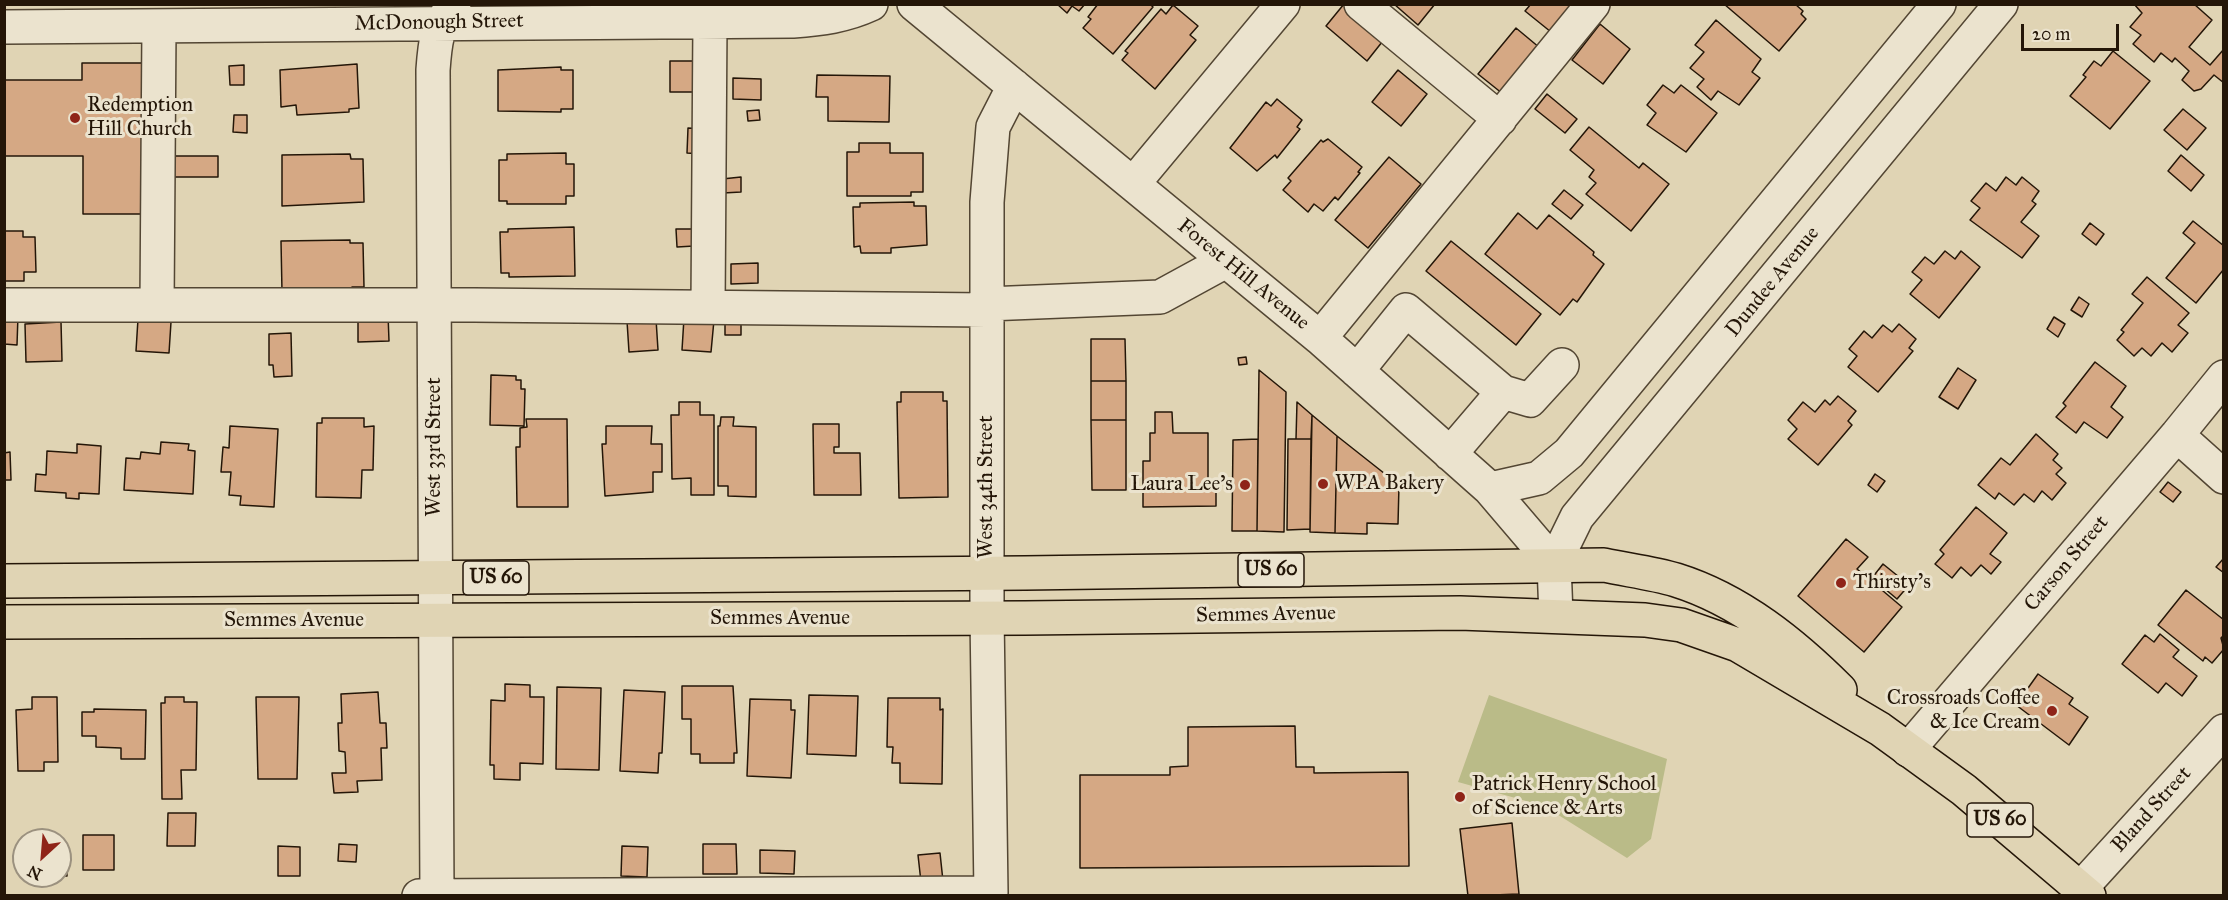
<!DOCTYPE html>
<style>
body{margin:0}
#map{position:relative;width:2228px;height:900px;overflow:hidden;background:#e0d4b4;font-family:"IM FELL Great Primer",serif}
canvas{display:block}
.frame{position:absolute;inset:0;border:6px solid #241608;pointer-events:none}
.north{position:absolute;left:12px;top:828px;width:60px;height:60px;box-sizing:border-box;background:#ebe3ce;border:2px solid #9b917f;border-radius:50%;rotate:206deg;font-size:16px;font-weight:700;line-height:24px;text-align:center;color:#241608}
.north::after{content:'';display:block;margin:auto;width:21px;height:27px;background:#8f2418;clip-path:polygon(50% 0,100% 100%,50% 72%,0 100%)}
.scale{position:absolute;left:2021px;top:24px;width:98px;height:27px;box-sizing:border-box;border:3px solid #241608;border-top:0;padding-left:8px;font-size:18px;line-height:21px;white-space:nowrap;color:#241608;-webkit-text-stroke:4px #ebe3ce;paint-order:stroke}
</style>
<div id="map">
<canvas width="2228" height="900"></canvas>
<div class="frame"></div>
<div class="north">N</div>
<div class="scale">20 m</div>
</div>
<script>
const g = document.querySelector('canvas').getContext('2d');
g.lineJoin = 'round';
function fill(path, color) { g.fillStyle = color; g.fill(path, 'evenodd'); }
function strokePath(path, color, width, dash) { g.strokeStyle = color; g.lineWidth = width; g.lineCap = dash ? 'butt' : 'round'; g.setLineDash(dash || []); g.stroke(path); }
function label(font, color, halo, rows, align = 'center') {
  g.font = font + ' "IM FELL Great Primer",serif'; g.lineWidth = 6; g.setLineDash([]); g.textBaseline = 'middle'; g.strokeStyle = halo; g.fillStyle = color; for (const [text, x, y, turn = 0] of rows) {
    g.save(); g.translate(x, y); g.rotate((+turn || 0) * Math.PI / 180); g.textAlign = isNaN(turn) ? turn : align; if (halo) g.strokeText(text, 0, 0); g.fillText(text, 0, 0); g.restore();
  }
}
const green = new Path2D(`
 M1489 695 1667 759 1651 839 1627 858 1544 806 1458 782Z`);
const building = new Path2D(`
 M1057 4H1085L1079 11 1072 6 1067 13Z
 M1098 4H1150L1153 7 1113 54 1083 28 1091 19 1088 17Z
 M1344 4H1348L1386 37 1367 61 1326 26Z
 M1394 4H1435L1418 25Z
 M1531 4H1568L1571 7 1551 32 1525 11Z
 M1724 4H1795L1803 11 1801 14 1806 19 1779 51Z
 M2194 4 2212 20 2189 47 2210 65 2224 49V83L2214 75 2201 89 2194 91 2182 80 2189 71 2175 58 2172 62 2161 53 2154 62 2133 44 2141 35 2130 27 2142 13 2134 4Z
 M1173 5 1198 26 1190 35 1196 40 1155 89 1122 60 1128 53 1125 51 1161 9 1166 14Z
 M1716 20 1761 59 1752 72 1760 78 1739 105 1718 91 1711 100 1697 87 1704 79 1690 68 1704 52 1695 45Z
 M1600 24 1630 49 1603 84 1572 60Z
 M1516 28 1546 53 1508 98 1478 74Z
 M2113 51 2150 81 2110 129 2070 96 2086 77 2083 75 2094 61 2101 66Z
 M670 61H699V92H670Z
 M82 63H146V214H83V156H4V80H82Z
 M357 64 359 108 349 109V112L297 115 296 105 281 107 280 70Z
 M244 65V85H230L229 66Z
 M561 67V70H573V109H561V112L498 111V70Z
 M1398 70 1427 94 1401 126 1372 102Z
 M817 75 890 76 889 122 828 121V97H816Z
 M733 78 761 79V100L733 99Z
 M1663 85 1674 93 1681 85 1717 113 1686 152 1647 125 1656 113 1647 105Z
 M1547 94 1577 119 1565 133 1535 109Z
 M1277 99 1302 120 1297 127 1300 129 1277 158 1275 155 1257 171 1230 148 1266 102 1271 106Z
 M2183 109 2206 128 2187 150 2164 130Z
 M759 110 760 120 748 121 747 111Z
 M234 115H247V133L233 132Z
 M1589 127 1639 168 1643 163 1669 184 1631 231 1586 194 1596 183 1589 177 1594 170 1570 150Z
 M688 128 703 129 701 154 687 153Z
 M1328 139 1362 167 1358 172 1360 173 1338 200 1335 197 1323 211 1314 204 1308 212 1283 190 1291 181 1288 178 1321 140 1323 142Z
 M859 143H890V153H923V192H911V196H847V152H859Z
 M566 153V164H574V196H566V204H507V201H499V160H507V154Z
 M350 154 351 159H363L364 202 282 206V155Z
 M2181 155 2204 175 2191 191 2168 171Z
 M171 156H218V177H171Z
 M1389 157 1421 184 1368 248 1335 220Z
 M741 177V192L723 193 722 179Z
 M2006 177 2016 185 2022 177 2039 191 2032 201 2036 204 2021 222 2039 236 2022 258 1970 220 1980 208 1971 201 1986 183 1996 191Z
 M1564 190 1583 205 1571 219 1552 204Z
 M914 202V206H926L927 245 891 248V253H861L860 246 854 247 853 207H860V203Z
 M1518 213 1537 229 1549 215 1594 252 1593 255 1604 264 1577 302 1573 299 1560 315 1485 254Z
 M2193 221 2224 246V269L2196 303 2166 278 2195 243 2183 233Z
 M2090 223 2104 234 2096 245 2082 234Z
 M574 227 575 276 509 277V273H501L500 232H508V229Z
 M676 229H693L694 246 677 247Z
 M4 231H23V237H35L36 272H24V281H5L4 290Z
 M350 240V243H363L364 287H352V290L282 292 281 241Z
 M1451 241 1541 314 1516 345 1426 271Z
 M1945 251 1955 259 1961 251 1980 267 1939 318 1910 294 1922 280 1912 272 1925 257 1934 264Z
 M758 263V283L731 284V264Z
 M2147 277 2189 313 2178 325 2188 333 2172 352 2162 343 2151 356 2142 348 2134 356 2117 340 2124 332 2121 330 2143 303 2132 294Z
 M2079 297 2089 304 2082 317 2071 310Z
 M358 314H388L389 341 358 342Z
 M4 315H18L17 345 4 344Z
 M2054 317 2065 324 2058 337 2047 329Z
 M684 318 714 320 711 352 682 350Z
 M138 319 171 322 169 353 136 351Z
 M656 319 658 350 629 352 627 321Z
 M725 320H741V335H725Z
 M61 322 62 361 26 362 25 324Z
 M1899 324 1916 339 1909 348 1913 351 1878 392 1848 367 1857 356 1849 349 1864 331 1872 338 1883 325 1892 332Z
 M291 333 292 376 274 377 273 365H269V334Z
 M1091 339H1125L1126 381H1091Z
 M1246 357 1247 364 1239 365 1238 358Z
 M2095 362 2126 386 2111 407 2123 417 2107 438 2084 422 2076 433 2056 417 2066 406 2063 403Z
 M1958 368 1976 380 1958 409 1939 397Z
 M1259 370 1286 392 1284 532 1257 531Z
 M491 375 516 376V380H521V389H525L524 426 490 425Z
 M1091 381H1126V420H1091Z
 M901 392H943V401H947L948 497 899 498 897 402H901Z
 M1838 396 1856 411 1848 421 1852 425 1818 465 1788 439 1797 429 1788 420 1803 402 1815 412 1825 400 1830 405Z
 M679 402H700V415H714V495H691V478L672 479 671 415H679Z
 M1297 402 1312 415 1311 439H1296Z
 M1155 412H1172L1173 433H1208V481H1216V506L1143 507V461H1150V433H1155Z
 M1312 415 1337 436 1335 533 1310 532Z
 M721 417H734L733 426 756 427V497L728 496V486H718V426H720Z
 M322 418H364V427L374 426 373 470H362L361 498 316 497 317 423H322Z
 M526 419H567L568 507H517L516 447H520V428L527 427Z
 M1091 420H1126V490H1092Z
 M813 424H839V447H834V453H860L861 495H814Z
 M230 426 278 429 274 507 240 505 241 496 229 495 231 472H221L223 447 229 448Z
 M606 426H652L651 444H662V472H653V492L605 496 602 444H606Z
 M2036 434 2058 454 2053 460 2062 468 2056 474 2066 483 2052 500 2042 491 2034 502 2024 494 2014 505 1999 493 1995 499 1978 485 2001 458 2010 465Z
 M1337 436 1399 485 1398 524 1367 523V534L1335 533Z
 M1258 439 1257 531H1232L1233 440Z
 M1288 439H1311L1310 529 1287 530Z
 M161 442 189 444 188 450 195 451 193 494 124 490 126 458 140 459 141 452 160 454Z
 M77 444 101 446 99 494 79 493V499L66 498V493L35 491 36 474 46 475 47 451 77 453Z
 M10 452 11 480H4V453Z
 M1875 474 1885 481 1877 492 1868 485Z
 M2168 482 2181 492 2173 502 2160 492Z
 M1976 507 2007 533 1990 554 2001 562 1991 574 1981 565 1971 576 1961 567 1952 578 1935 564 1944 554 1940 550Z
 M1846 539 1868 557 1857 569 1902 607 1864 652 1798 596Z
 M2224 558V573L2216 567Z
 M1883 564 1909 585 1897 599 1872 578Z
 M2186 590 2224 620V635L2221 638 2224 649 2212 663 2205 657 2203 661 2158 625Z
 M2160 634 2179 650 2173 657 2197 676 2182 696 2166 683 2158 693 2122 664 2145 635 2154 642Z
 M2038 674 2073 698 2069 704 2088 717 2069 745 2016 705Z
 M505 684 530 685V697H544L543 764 520 763V780L494 779V765H490L491 700 505 701Z
 M682 686H733L737 753H734V763H700V754H691V719H682Z
 M557 687 601 688 599 770 556 769Z
 M624 690 665 692 662 753H659L658 773 620 771Z
 M378 692 380 723H386L387 748H381L382 780 357 781 358 792 334 793 332 773H346L345 752 339 751 338 723H342L341 694Z
 M809 695 858 696 856 756 807 754Z
 M32 697H57L58 762H44V771H18L16 710 32 709Z
 M165 697H184V702H197L196 770H181L182 799H162L161 703H165Z
 M256 697H299L297 779H258Z
 M888 698H940V710L943 709 942 784 900 783V763H892L893 747H887Z
 M750 699 791 700V710H795L791 778 747 776Z
 M94 709 146 710 145 759H121V748L96 747V736H82V712H94Z
 M1295 726 1296 767H1314V773L1408 772 1409 866 1080 868V775H1170V767L1188 766V727Z
 M168 813H196L195 846H167Z
 M1512 823 1519 894 1468 896 1460 829Z
 M83 835H114V870H83Z
 M60 841H65L67 876H60Z
 M339 844 357 845 356 862 338 861Z
 M703 844H736L737 874H703Z
 M278 846 300 847V876H278Z
 M622 846 648 847 647 877 621 876Z
 M760 850 795 851 794 874 760 873Z
 M940 853 943 881 921 882 918 855Z`);
const minor = new Path2D(`
 M914 4 1320 338 1490 489 1554 564 1556 616
 M1361 4 1500 119
 M4 27 793 21C821 19 845 16 871 4
 M1133 184 1283 4
 M987 304 1160 297 1226 261
 M4 305H474L987 310
 M157 305 159 26
 M708 307 710 21
 M1320 338 1593 4
 M1357 371 1406 310 1503 392 1450 454
 M1503 392 1530 400 1562 365
 M2177 435 2224 477
 M1490 489 1539 478 1569 453 1939 4
 M1554 564 1577 517 2001 4
 M1908 750 2177 435 2224 377
 M2081 888 2224 731
 M419 896 991 893 987 616V202L993 127 1014 86
 M437 896 433 70C435 42 436 28 454 4`);
const major = new Path2D(`
 M4 581 1025 573 1604 565C1627 570 1653 573 1676 580 1740 600 1794 644 1840 690
 M4 622 1025 618 1460 613 1645 620 1681 625 1738 645 1880 729 1964 790 2089 896`);
const markers = [
 [75,118,6,"#8f2418"],
 [1323,484,6,"#8f2418"],
 [1245,485,6,"#8f2418"],
 [1841,583,6,"#8f2418"],
 [2052,711,6,"#8f2418"],
 [1460,797,6,"#8f2418"]
];
const shields = [
 [1271,570,66],
 [496,578,66],
 [2000,820,66]
];
const shieldNames = [
 ["US 60",1271,570],
 ["US 60",496,578],
 ["US 60",2000,820]
];
const streetNames = [
 ["McDonough Street",439,23,-1],
 ["Forest Hill Avenue",1243,275,39],
 ["Dundee Avenue",1773,282,-51],
 ["West 33rd Street",435,447,-90],
 ["West 34th Street",987,487,-90],
 ["Carson Street",2067,564,-50],
 ["Semmes Avenue",1266,615,-1],
 ["Semmes Avenue",780,619],
 ["Semmes Avenue",294,621],
 ["Bland Street",2152,810,-48]
];
const poiNames = [
 ["Redemption",87,106],
 ["Hill Church",87,130],
 ["WPA Bakery",1335,484],
 ["Laura Lee's",1233,485,"right"],
 ["Thirsty's",1853,583],
 ["Crossroads Coffee",2040,699,"right"],
 ["& Ice Cream",2040,723,"right"],
 ["Patrick Henry School",1472,785],
 ["of Science & Arts",1472,809]
];
fill(green, '#babb88');
fill(building, '#d5a884');
strokePath(building, '#241608', 1.5);
strokePath(minor, '#534633', 36);
strokePath(major, '#241608', 36);
strokePath(minor, '#ebe3ce', 33);
strokePath(major, '#e0d4b4', 33);
for (const [x, y, r, color] of markers) { const dot = new Path2D(); dot.arc(x, y, r, 0, 2 * Math.PI); g.fillStyle = color; g.fill(dot); strokePath(dot, '#ebe3ce', 2); }
for (const [x, y, w] of shields) { const box = new Path2D(); box.roundRect(x - w / 2, y - 17, w, 34, 4.5); g.fillStyle = '#ebe3ce'; g.fill(box); strokePath(box, '#241608', 1.5); }
label('bold 20px', '#241608', null, shieldNames);
label('21px', '#241608', '#ebe3ce', streetNames);
label('21px', '#241608', '#ebe3ce', poiNames, 'left');
</script>
